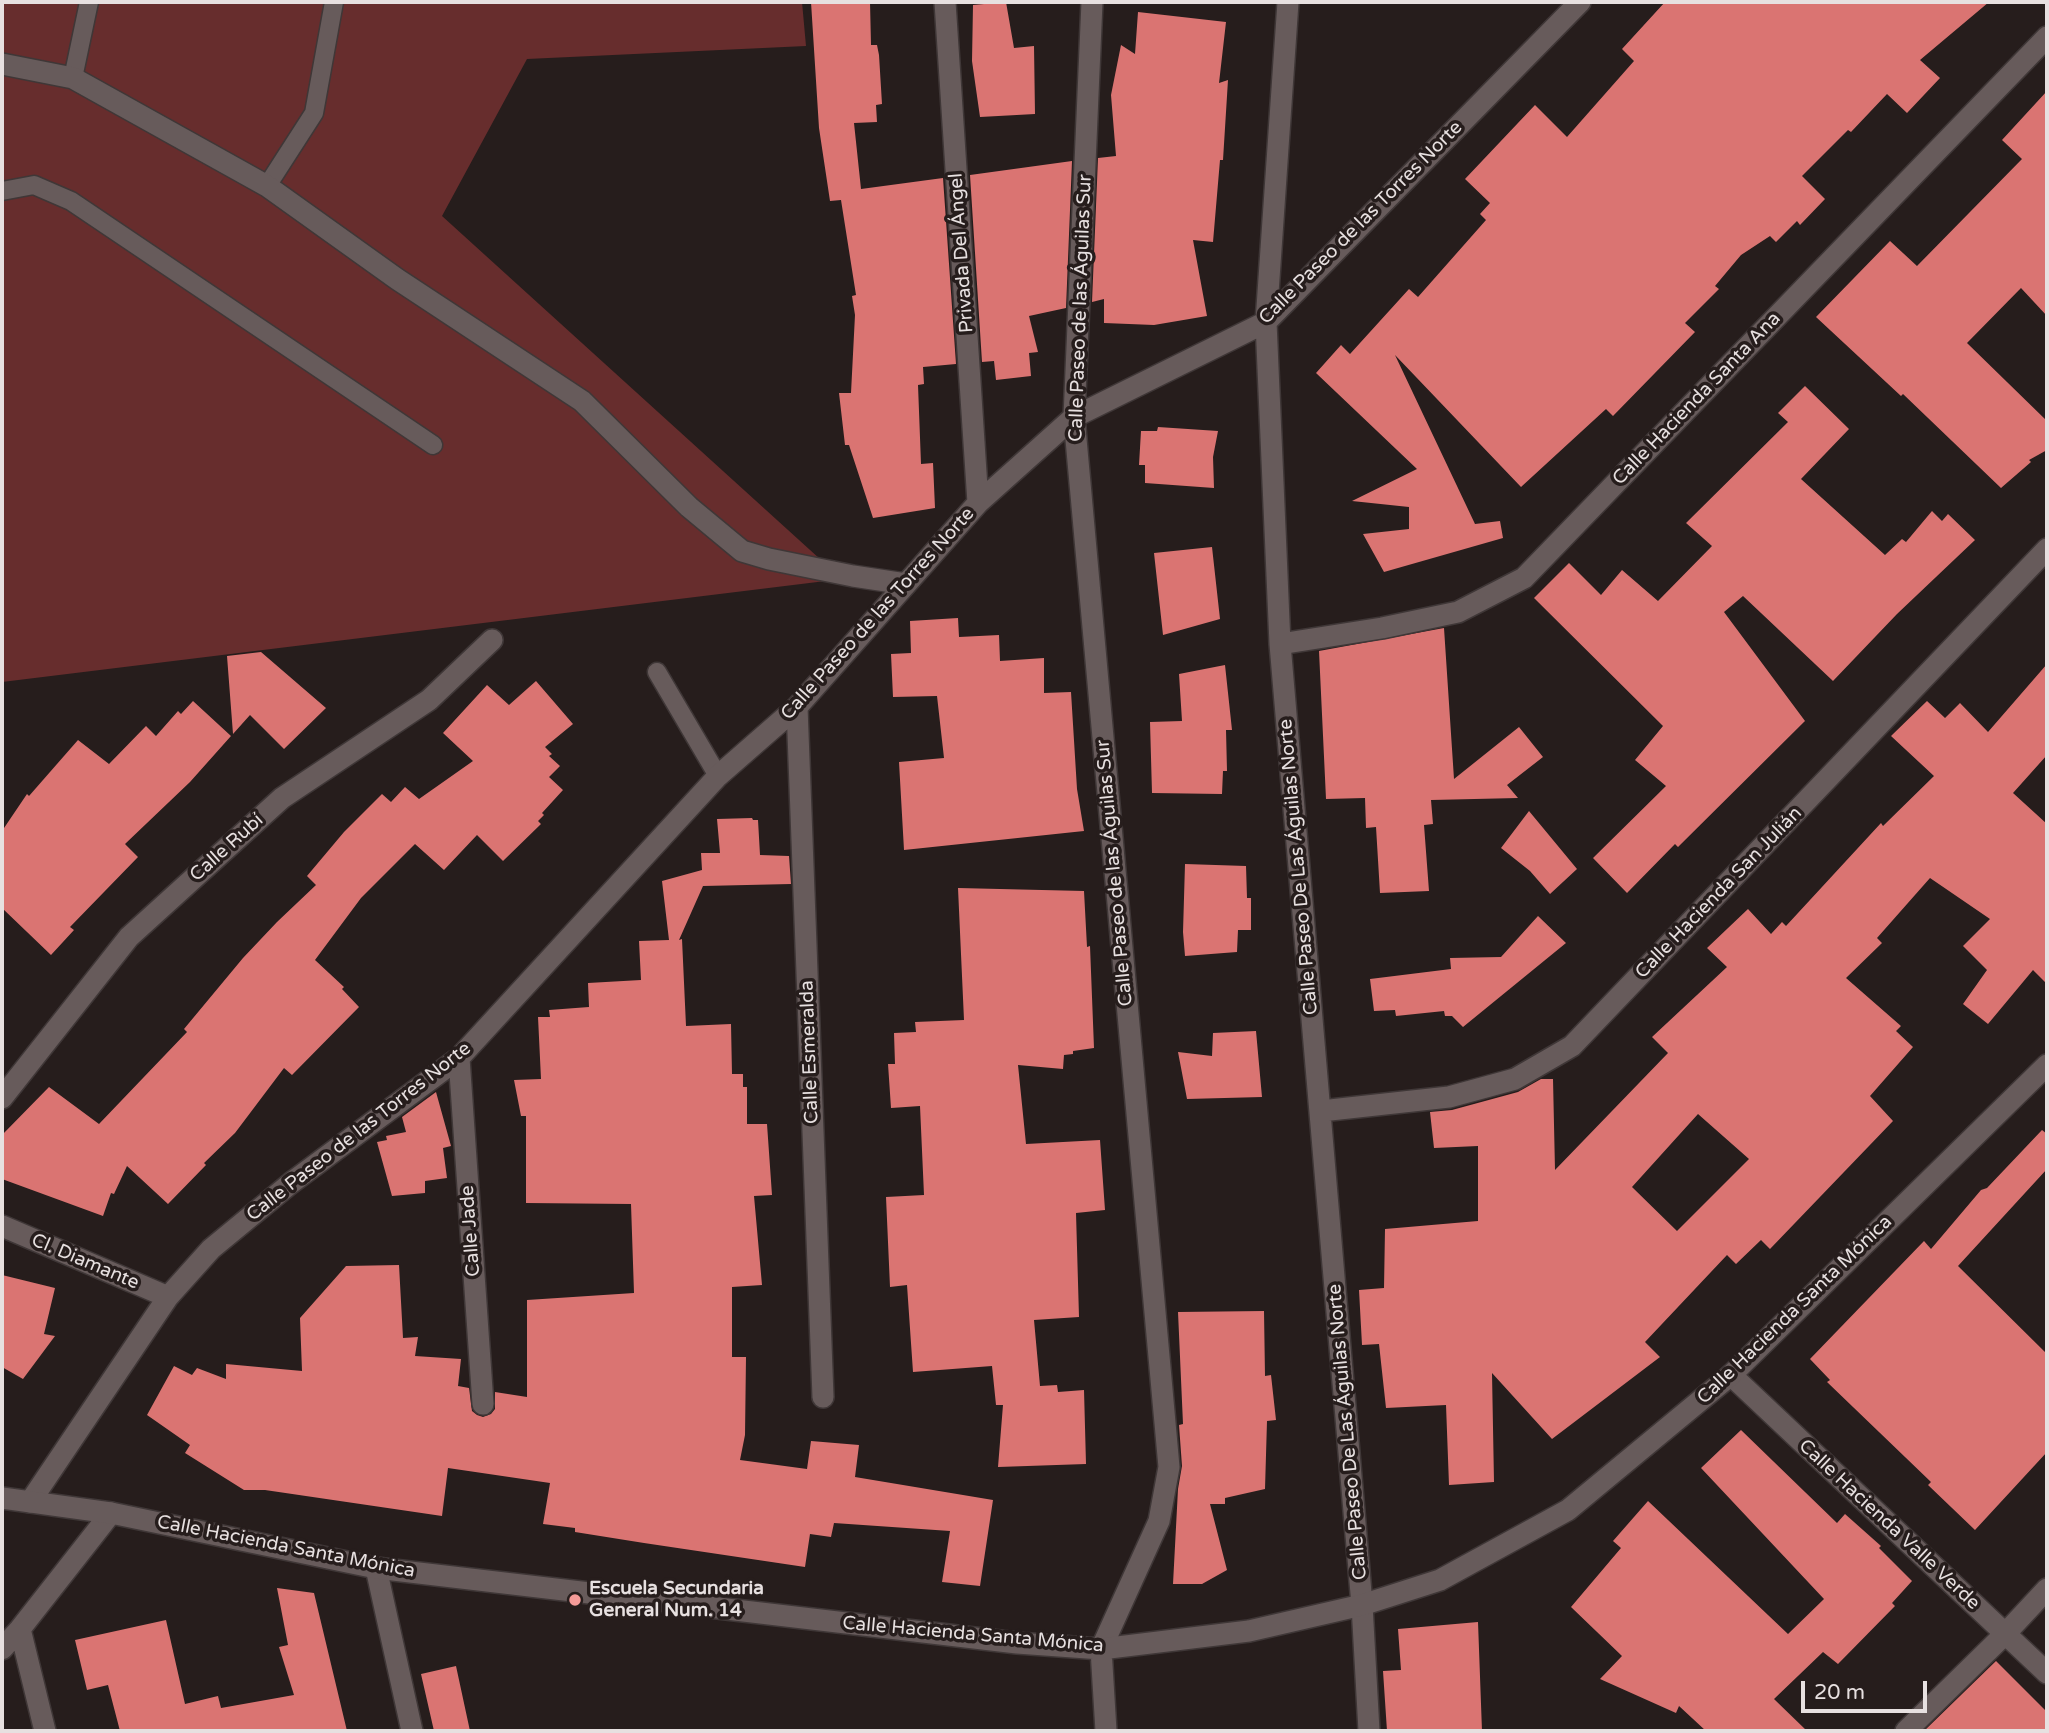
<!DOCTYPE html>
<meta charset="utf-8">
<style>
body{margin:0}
#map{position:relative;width:2049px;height:1733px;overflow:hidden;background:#261d1c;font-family:"Varela Round",sans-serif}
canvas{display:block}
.frame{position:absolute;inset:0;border:4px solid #e7e0e0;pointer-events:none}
.scale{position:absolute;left:1801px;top:1681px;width:126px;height:32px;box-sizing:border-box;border:4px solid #e7e0e0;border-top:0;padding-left:9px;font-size:21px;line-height:24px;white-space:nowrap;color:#e7e0e0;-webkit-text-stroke:5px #261d1c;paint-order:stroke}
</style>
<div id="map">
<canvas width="2049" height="1733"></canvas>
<div class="frame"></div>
<div class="scale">20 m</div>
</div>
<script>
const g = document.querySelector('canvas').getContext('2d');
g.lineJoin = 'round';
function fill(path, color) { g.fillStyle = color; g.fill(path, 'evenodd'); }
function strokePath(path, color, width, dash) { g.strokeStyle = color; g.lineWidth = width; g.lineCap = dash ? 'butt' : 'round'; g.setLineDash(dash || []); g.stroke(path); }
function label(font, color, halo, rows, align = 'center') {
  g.font = font + ' "Varela Round",sans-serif'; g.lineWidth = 7; g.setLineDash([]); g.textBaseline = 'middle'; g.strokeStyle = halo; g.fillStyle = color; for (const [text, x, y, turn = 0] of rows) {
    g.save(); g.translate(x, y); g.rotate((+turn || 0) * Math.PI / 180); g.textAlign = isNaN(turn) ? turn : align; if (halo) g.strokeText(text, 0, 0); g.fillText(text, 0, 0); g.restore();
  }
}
const green = new Path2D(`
 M2 2H802L806 46 527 59 442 216 842 579 2 682Z`);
const building = new Path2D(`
 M811 2H870L871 45H877L879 55 882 104 876 105 877 122 854 123 861 189 943 178 956 364 923 367 924 384 918 385 921 464 933 463 935 508 873 518 849 445H845L839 393H851L855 315 852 296 856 295 841 200 830 201 819 128Z
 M1006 2 1014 48 1034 46 1035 114 980 117 972 61 973 5Z
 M1665 2H1989L1920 60 1940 78 1907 113 1887 94 1851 132 1848 130 1802 176 1825 199 1800 225 1797 221 1776 242 1770 236 1741 255 1715 286 1719 289 1685 323 1695 332 1613 416 1606 409 1521 487 1395 355 1475 524 1500 521 1503 538 1384 572 1363 534 1409 529V507L1352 501 1417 469 1316 373 1341 345 1350 354 1409 289 1418 297 1486 220 1480 214 1490 203 1465 179 1535 105 1567 137 1634 61 1622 49Z
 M1138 12 1226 22 1219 83 1228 80 1223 160H1220L1213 242 1193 240 1207 316 1154 325 1104 323V299L1092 302 1098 158 1116 156 1111 95 1121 45 1135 54Z
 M2047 91V316L2021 288 1967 343 2047 421V450L2029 460 2031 462 2001 488 1903 394 1901 396 1816 317 1890 241 1917 266 2022 159 2002 140Z
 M1072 161 1066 308 1029 316 1038 352 1029 353 1031 376 996 380 994 361 982 362 970 175Z
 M1805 386 1849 429 1801 479 1885 555 1902 539 1906 542 1932 511 1942 521 1948 514 1975 540 1897 614 1833 681 1743 596 1724 612 1805 721 1678 847 1675 844 1627 893 1593 858 1666 786 1635 760 1663 726 1534 598 1569 563 1601 595 1622 570 1658 601 1712 546 1686 523 1788 422 1778 413Z
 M1158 427 1218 431 1213 457 1214 488 1145 483V465H1139L1141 431H1157Z
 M1212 547 1220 619 1163 635 1154 553Z
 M958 618 959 637 999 635 1000 661 1044 658V693L1071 692 1077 789 1084 831 904 850 899 762 944 758 937 696 893 697 891 654 911 653 910 621Z
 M1444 628 1454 779 1519 727 1543 757 1507 785 1518 798 1431 800 1433 824 1424 825 1429 891 1380 893 1376 827 1366 828 1365 798 1326 799 1319 651Z
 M261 652 326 708 284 749 250 715 233 734 227 656Z
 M2047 664V755L2013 793 2047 824V984L2033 970 1988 1024 1963 1004 1987 970 1963 946 1990 919 1930 878 1877 938 1882 943 1846 978 1901 1026 1896 1031 1913 1047 1870 1096 1893 1121 1770 1249 1761 1240 1736 1264 1727 1255 1645 1342 1660 1357 1552 1439 1492 1373 1494 1482 1449 1485 1446 1405 1386 1408 1379 1344 1362 1345 1359 1290 1384 1288 1385 1229 1478 1221V1146L1434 1148 1430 1112 1452 1110 1518 1092 1541 1079H1553L1555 1170 1668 1053 1652 1037 1727 967 1707 948 1748 909 1771 934 1782 922 1786 926 1881 823 1883 826 1934 776 1891 736 1927 701 1945 718 1960 703 1988 732ZM1698 1114 1749 1159 1677 1231 1632 1187Z
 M1225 665 1232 730H1226L1227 771H1223L1222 794 1152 793 1150 722 1182 721 1179 674Z
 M536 681 573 724 545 747 552 754 549 756 560 766 549 777 563 790 542 813 544 815 538 821 541 824 503 861 477 835 444 870 415 844 361 898 315 960 344 987 342 989 359 1007 292 1075 284 1068 235 1133 204 1163 206 1165 168 1204 127 1166 114 1194 111 1193 103 1216 2 1179V1135L49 1087 99 1124 187 1032 184 1029 243 958 277 922 316 885 307 876 344 832 382 794 391 802 405 787 419 799 473 761 443 733 487 685 509 705Z
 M193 701 231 736 190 782 125 844 138 857 70 927 74 930 51 955 2 908V831L27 794 29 796 78 740 109 764 146 726 156 736 178 711 181 714Z
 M1529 811 1577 869 1550 894 1530 871 1501 848Z
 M752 818 753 820H758L760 855 789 856 791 884 703 886 679 940 682 939 686 1026 731 1024 732 1074H743V1087H747V1124H767L772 1195 754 1196 762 1285 732 1287V1357H746L745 1435 740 1460 807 1469 811 1441 859 1445 855 1477 993 1500 980 1586 942 1582 950 1531 834 1523 831 1537 810 1534 805 1567 644 1543 575 1532V1528L543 1524 550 1483 448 1468 442 1516 265 1490H244L185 1453 190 1445 147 1415 174 1366 192 1375 197 1368 226 1379V1364L302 1371 300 1318 346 1266 399 1265 403 1338 418 1337 415 1356 461 1359 458 1386 469 1388 472 1411 477 1415 483 1417 491 1414 495 1409V1392L527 1397V1300L634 1293 631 1204 526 1203V1116H521L514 1080 541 1079 538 1017H550L549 1010 589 1007 588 983 641 980 639 941 669 940 662 881 702 870 701 853H720L717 819Z
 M1185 864 1246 866 1247 898H1251V930H1238L1237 952 1185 956 1183 932Z
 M958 888 1084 891 1087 947 1090 946 1094 1048 1073 1051V1054L1064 1055 1063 1069 1018 1065 1026 1144 1100 1140 1105 1210 1076 1213 1079 1317 1034 1320 1040 1386 1057 1385 1058 1392 1084 1390 1086 1464 998 1467 1003 1405H996L992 1366 913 1372 907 1285 890 1287 886 1197 924 1195 920 1106 891 1108 888 1064H895L894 1033 916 1032 915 1022 964 1020Z
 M1538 916 1566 943 1463 1027 1452 1016H1445L1444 1011 1396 1016 1395 1010 1374 1011 1370 979 1451 969 1450 958 1501 957Z
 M1256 1031 1262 1097 1187 1099 1178 1052 1212 1056 1213 1033Z
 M436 1092 451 1146 443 1148 447 1178 425 1181V1193L392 1196 377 1142 387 1140 386 1136 406 1132 402 1117Z
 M2042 1130 2047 1134V1169L1958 1266 2047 1354V1452L1975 1530 1928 1485 1931 1482 1827 1382 1830 1380 1810 1359 1924 1241 1931 1249 1981 1190 1987 1188Z
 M2 1275 55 1288 44 1334 55 1336 23 1379 2 1367Z
 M1264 1311 1265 1376 1271 1375 1276 1420 1267 1421 1265 1489 1225 1498V1504H1210L1227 1570 1202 1584H1173L1178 1489 1182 1466 1179 1425 1183 1424 1178 1312Z
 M1741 1430 1837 1523 1845 1514 1881 1546 1879 1548 1912 1581 1892 1603 1895 1606 1838 1664 1823 1652 1774 1699 1807 1731H1706L1679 1706 1676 1713 1600 1679 1622 1656 1571 1607 1621 1548 1613 1541 1648 1501 1788 1634 1824 1599 1701 1468Z
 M277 1588 314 1593 347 1731H120L108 1685 87 1690 75 1640 166 1620 185 1704 218 1696 221 1708 294 1695 279 1647 288 1645Z
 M1478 1622 1482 1731H1387L1383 1671 1401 1670 1398 1629Z
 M1996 1661 2047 1712V1731H1924Z
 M456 1666 470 1731H434L421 1674Z`);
const lane = new Path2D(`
 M73 78 89 2
 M267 186 314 113 334 2
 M2 191 34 185 71 201 433 445
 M657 672 718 776`);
const street = new Path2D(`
 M945 2 978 503
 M1092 2 1074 417 1169 1467 1159 1521 1101 1649
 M1288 2 1266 322 1280 644 1362 1605 1369 1731
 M1280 644 1382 628 1458 612 1524 578 2047 37
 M797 707 823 1397
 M459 1058 483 1404
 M2 1098 129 937 282 798 429 700 492 640
 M1321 1111 1449 1097 1515 1079 1572 1046 2047 549
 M2 1226 168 1297
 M1731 1375 2047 1673
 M30 1502 168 1297 211 1249 291 1183 459 1058 718 776 797 707 978 503 1074 417 1266 322 1580 2
 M376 1568 412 1731
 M20 1629 45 1731
 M2 1649 20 1629 111 1513
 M1906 1731 2005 1634 2047 1589`);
const secondary = new Path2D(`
 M2 64 73 78 267 186 397 279 582 401 689 507 742 551 769 559 853 576 906 584
 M2 1498 111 1513 376 1568 1017 1643 1101 1649 1249 1631 1362 1605 1440 1580 1568 1510 1731 1375 2047 1065
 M1101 1649 1106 1731`);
const markers = [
 [575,1600,7,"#f59b98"]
];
const streetNames = [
 ["Calle Paseo de las Torres Norte",1361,223,-45],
 ["Privada Del Ángel",962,253,-94],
 ["Calle Paseo de las Águilas Sur",1081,308,-88],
 ["Calle Hacienda Santa Ana",1697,399,-46],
 ["Calle Paseo de las Torres Norte",878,614,-48],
 ["Calle Rubí",227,848,-42],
 ["Calle Paseo De Las Águilas Norte",1299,867,-95],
 ["Calle Paseo de las Águilas Sur",1115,873,-95],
 ["Calle Hacienda San Julián",1719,893,-46],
 ["Calle Esmeralda",810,1052,-92],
 ["Calle Paseo de las Torres Norte",359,1132,-38],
 ["Calle Jade",471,1231,-94],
 ["Cl. Diamante",85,1262,23],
 ["Calle Hacienda Santa Mónica",1795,1310,-44],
 ["Calle Paseo De Las Águilas Norte",1348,1432,-95],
 ["Calle Hacienda Valle Verde",1889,1525,43],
 ["Calle Hacienda Santa Mónica",286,1547,11],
 ["Calle Hacienda Santa Mónica",973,1635,5]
];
const poiNames = [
 ["Escuela Secundaria",589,1589],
 ["General Num. 14",589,1611]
];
fill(green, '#672d2d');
fill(building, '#da7472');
strokePath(lane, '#3f3737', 21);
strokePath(street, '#3f3737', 24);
strokePath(secondary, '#3f3737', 24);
strokePath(lane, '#675b5b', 18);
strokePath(street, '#675b5b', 21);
strokePath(secondary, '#675b5b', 21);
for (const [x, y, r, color] of markers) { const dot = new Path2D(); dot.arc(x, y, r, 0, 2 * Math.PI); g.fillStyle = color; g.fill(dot); strokePath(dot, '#261d1c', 2.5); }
label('19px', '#e7e0e0', '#261d1c', streetNames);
label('bold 19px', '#e7e0e0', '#261d1c', poiNames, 'left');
</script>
